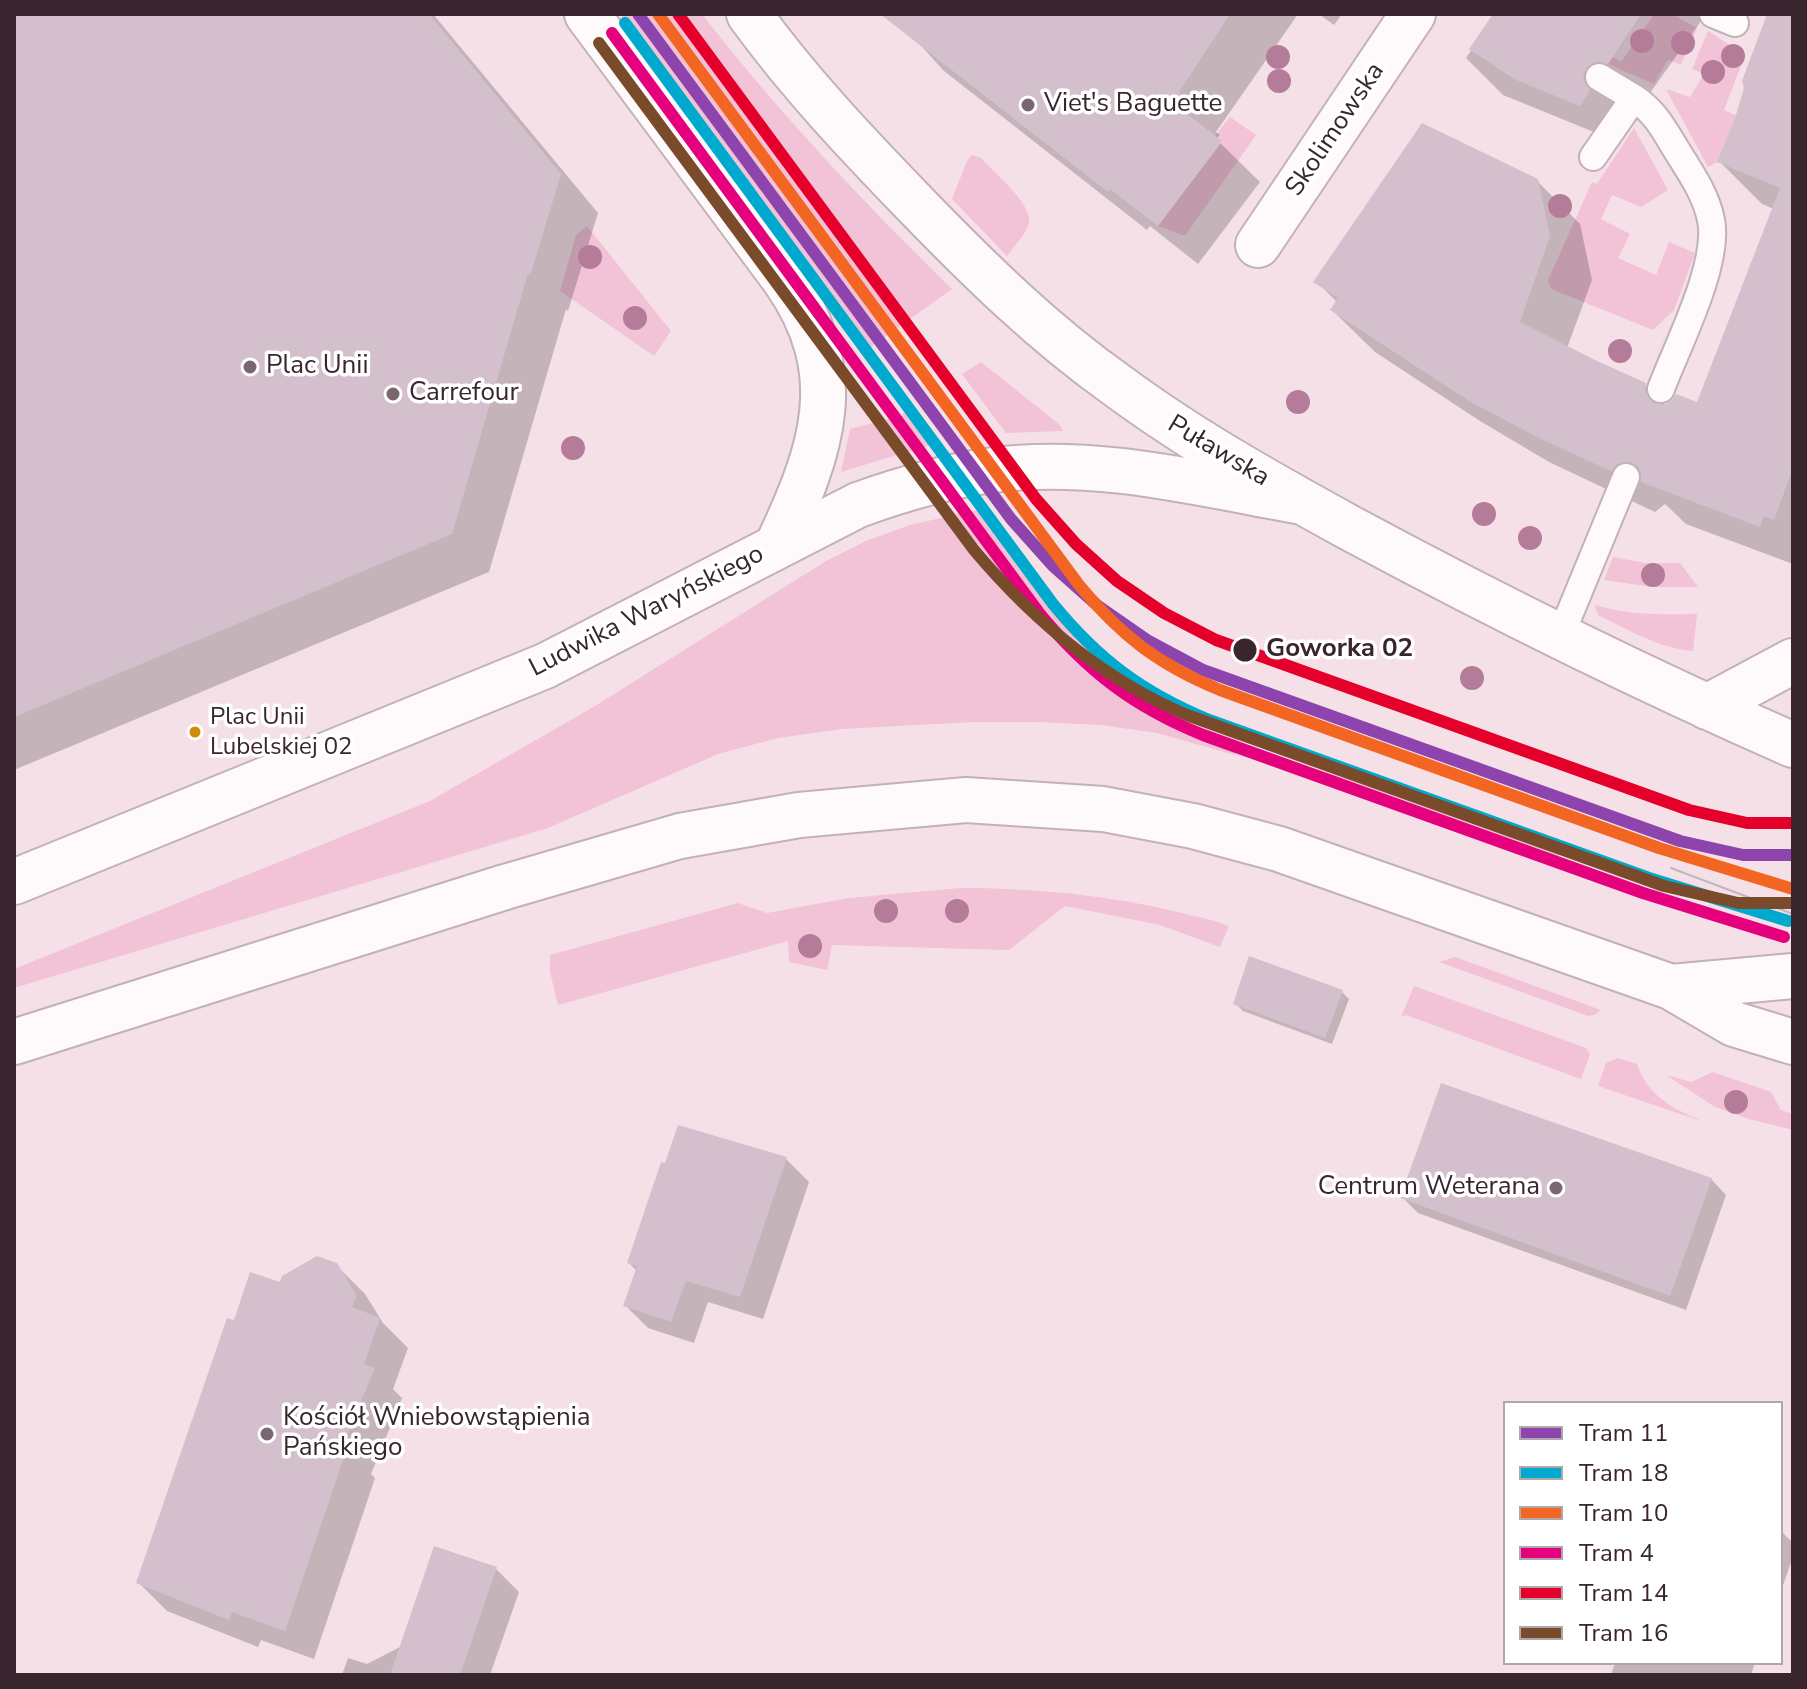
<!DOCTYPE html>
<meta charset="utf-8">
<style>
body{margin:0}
#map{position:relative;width:1807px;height:1689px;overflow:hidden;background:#f5e0e8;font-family:"Nunito Sans",sans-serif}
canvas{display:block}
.frame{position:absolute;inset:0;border:16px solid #38252d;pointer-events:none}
.legend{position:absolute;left:1503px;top:1401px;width:280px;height:264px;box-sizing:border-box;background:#fff;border:2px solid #afa8ab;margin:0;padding:10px 14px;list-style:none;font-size:24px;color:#38252d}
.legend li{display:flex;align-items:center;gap:16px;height:40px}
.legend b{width:40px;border:2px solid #afa8ab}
</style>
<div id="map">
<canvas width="1807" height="1689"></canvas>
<div class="frame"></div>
<ul class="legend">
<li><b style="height:10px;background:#8e44ad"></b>Tram 11</li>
<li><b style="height:10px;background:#00a9ce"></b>Tram 18</li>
<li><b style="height:10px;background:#f26522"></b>Tram 10</li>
<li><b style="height:10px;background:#e5007d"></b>Tram 4</li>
<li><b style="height:10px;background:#e4002b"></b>Tram 14</li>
<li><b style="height:10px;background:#7a4b2a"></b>Tram 16</li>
</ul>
</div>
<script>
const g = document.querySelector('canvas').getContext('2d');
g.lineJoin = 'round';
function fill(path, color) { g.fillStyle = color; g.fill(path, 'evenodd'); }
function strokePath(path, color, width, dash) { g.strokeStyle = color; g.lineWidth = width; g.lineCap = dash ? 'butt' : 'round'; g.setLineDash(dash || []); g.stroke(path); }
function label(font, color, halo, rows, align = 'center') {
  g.font = font + ' "Nunito Sans",sans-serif'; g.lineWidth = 7; g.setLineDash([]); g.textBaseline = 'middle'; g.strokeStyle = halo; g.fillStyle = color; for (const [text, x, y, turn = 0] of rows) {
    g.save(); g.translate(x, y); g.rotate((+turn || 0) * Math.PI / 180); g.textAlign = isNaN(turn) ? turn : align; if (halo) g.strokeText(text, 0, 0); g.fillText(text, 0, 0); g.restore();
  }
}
const green = new Path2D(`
 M620 14H702C779 113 863 202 952 289L868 349Z
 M1654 14H1672L1697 28 1681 65 1668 60 1654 84 1608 64 1610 55 1621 62Z
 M1708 31 1745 55 1724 110 1736 115 1717 162 1708 167 1666 89 1690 97 1704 74 1692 69Z
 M1230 117 1256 135 1185 236 1158 226 1222 142 1215 136Z
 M1634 128 1668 190 1641 207 1612 195 1601 219 1630 234 1618 258 1656 275 1669 242 1695 253 1674 310 1653 330 1551 289 1548 280 1592 182 1597 184Z
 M972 155 981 158C994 172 1033 205 1029 223 1026 235 1014 246 1007 256L952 199 967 161Z
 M587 226 671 331 654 356 560 291 576 235Z
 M981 362 1060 425 1063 431 1006 433 962 374Z
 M912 408 937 443 841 472 850 429 900 416Z
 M985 508C1028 565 1068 634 1126 677 1156 699 1192 712 1226 724L1225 728 1241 734 1235 755 1157 733 1101 725 1037 722H974L842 729 778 738 718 754 548 828 14 988V969L430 801 595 706 826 561 866 541 910 525Z
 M1613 557 1645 563H1680L1698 587H1652L1604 580Z
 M1595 605C1629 615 1662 615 1697 614L1693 651C1658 648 1629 630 1598 615Z
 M1329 761 1563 845 1557 862 1322 780Z
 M960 888C1035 888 1109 895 1182 913 1197 917 1215 920 1229 926L1220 947 1160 925 1065 906 1009 950 832 945 827 970 789 962 788 941 558 1005 550 972V955L738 903 767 913 849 898Z
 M1455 957 1601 1010 1594 1015 1588 1016 1439 962Z
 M1414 986 1586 1048 1590 1054 1581 1079 1406 1015 1401 1017Z
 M1618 1058 1637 1064C1648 1097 1674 1109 1704 1122L1598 1086 1606 1063Z
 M1713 1072 1771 1092 1781 1110 1793 1114V1130L1749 1119 1715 1107 1666 1075 1691 1082Z`);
const shadow = new Path2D(`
 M14 14H433L598 213 568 311 566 309 489 572 14 770Z
 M892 14H1298L1216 132 1220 135 1216 139 1260 182 1198 264 1150 226 1147 230 944 71Z
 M1319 14H1342L1334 25Z
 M1495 14H1706L1616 141 1503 95 1466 58Z
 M1769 14H1793V564L1686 524 1665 504 1655 512 1549 462 1480 421 1375 352 1332 310 1337 302 1316 281 1537 181 1580 224 1592 280 1567 348 1645 385 1666 406 1698 405 1774 209 1762 204 1720 162 1738 115Z
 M1342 992 1349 999 1332 1044 1243 1011 1236 1004Z
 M786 1159 809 1182 763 1319 708 1302 694 1343 648 1328 626 1306 637 1271 629 1263 667 1165Z
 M1711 1179 1726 1195 1686 1310 1418 1213 1403 1198Z
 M336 1265 365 1294 383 1323 408 1348 393 1389 402 1398 371 1474 375 1478 314 1659 261 1640 258 1647 167 1611 138 1582 236 1323 281 1285Z
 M1781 1531 1793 1543V1557L1781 1591Z
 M496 1569 519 1592 490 1675H342L348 1658 367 1664 402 1646Z
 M1615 1663H1755L1751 1675H1611Z`);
const building = new Path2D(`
 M14 14H429L561 174 530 276 528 273 452 534 14 717Z
 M880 14H1230L1179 92 1182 95 1174 104 1222 141 1158 226 1110 189 1108 192Z
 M1493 14H1641L1608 64 1598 61 1586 68 1583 78 1590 90 1580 106 1514 79 1469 49Z
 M1767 14H1793V468L1774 520 1764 516 1760 527 1641 482 1639 468 1631 462 1617 464 1611 471 1539 438 1469 401 1330 310 1338 298 1313 282 1422 123 1538 179 1550 236 1520 322 1595 360 1646 383 1645 392 1654 403 1664 405 1671 401 1676 394 1697 402 1780 188 1717 162 1736 115 1744 88 1742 81Z
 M1249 956 1343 990 1325 1038 1233 1004Z
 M1441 1083 1712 1178 1670 1296 1400 1198Z
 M678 1125 787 1157 740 1297 686 1281 671 1322 623 1306 637 1266 627 1263 661 1162 665 1163Z
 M317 1256 337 1263 357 1296 352 1307 380 1318 364 1364 375 1368 342 1446 347 1448 285 1631 232 1612 229 1620 136 1583 227 1318 234 1320 250 1272 280 1282 282 1276Z
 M434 1546 497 1567 460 1675H390Z`);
const lane = new Path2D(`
 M1713 14 1735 23
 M1599 77 1634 98
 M1593 157 1634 98C1657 113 1665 132 1679 154 1692 175 1706 195 1711 220 1720 264 1677 346 1661 389
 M1560 637 1626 477`);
const street = new Path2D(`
 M587 14 784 279C850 373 822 451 777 546
 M1258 245 1413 14`);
const secondary = new Path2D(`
 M749 14C799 83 856 143 915 204 979 270 1043 333 1118 386 1191 440 1270 484 1350 528 1495 606 1642 679 1793 745
 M1707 707 1793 661
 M14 882 545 666 858 505C902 489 947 476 993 470 1096 457 1201 484 1302 502
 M1671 987 1793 976
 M14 1042 505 887 680 836 799 815 966 800 1103 809 1193 826 1279 849 1671 987 1734 1024 1793 1042`);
const tram = new Path2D(`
 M1671 868 1793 914`);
const tram1 = new Path2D(`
 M638 14 1011 519 1053 566 1098 606 1147 640 1203 670 1680 841 1743 855H1793`);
const tram2 = new Path2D(`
 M625 23 1053 604C1099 660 1142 692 1209 720L1649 878 1788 921`);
const tram3 = new Path2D(`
 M658 14 1079 585C1121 636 1159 665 1220 690L1659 848 1793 889`);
const tram4 = new Path2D(`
 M612 33 1040 614C1088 672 1134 707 1203 735L1643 893 1784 937`);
const tram5 = new Path2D(`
 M678 14 1036 499 1076 544 1117 581 1164 613 1216 640 1689 810 1747 823H1793`);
const tram6 = new Path2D(`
 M599 43 974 550C1033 620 1102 679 1187 715L1664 886 1738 903H1793`);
const trees = [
 [1642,41],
 [1683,43],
 [1733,56],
 [1278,57],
 [1713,72],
 [1279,81],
 [1560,206],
 [590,257],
 [635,318],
 [1620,351],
 [1298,402],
 [573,448],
 [1484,514],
 [1530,538],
 [1653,575],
 [1472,678],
 [886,911],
 [957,911],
 [810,946],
 [1736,1102]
];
const markers = [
 [1028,105,8,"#7a666e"],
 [250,367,8,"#7a666e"],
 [393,394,8,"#7a666e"],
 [1245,650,13,"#38252d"],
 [195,732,7,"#d18c09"],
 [1556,1188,8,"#7a666e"],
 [267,1434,8,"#7a666e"]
];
const busNames = [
 ["Plac Unii",210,718],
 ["Lubelskiej 02",210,748]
];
const poiNames = [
 ["Viet's Baguette",1044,105],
 ["Plac Unii",266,367],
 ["Carrefour",409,394],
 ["Centrum Weterana",1540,1188,"right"],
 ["Kościół Wniebowstąpienia",283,1419],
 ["Pańskiego",283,1449]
];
const streetNames = [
 ["Skolimowska",1336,130,-56],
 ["Puławska",1218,452,31],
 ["Ludwika Waryńskiego",647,612,-27]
];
const stopNames = [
 ["Goworka 02",1266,650]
];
fill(green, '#f2c2d6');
fill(shadow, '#0003');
fill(building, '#d4c0cc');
strokePath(lane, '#c3b1b8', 30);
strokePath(street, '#c3b1b8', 48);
strokePath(secondary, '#c3b1b8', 48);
strokePath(lane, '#fefafc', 26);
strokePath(street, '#fefafc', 44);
strokePath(secondary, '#fefafc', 44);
strokePath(tram, '#beb9bb', 2);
strokePath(tram1, '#8e44ad', 12);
strokePath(tram2, '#00a9ce', 12);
strokePath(tram3, '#f26522', 12);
strokePath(tram4, '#e5007d', 12);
strokePath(tram5, '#e4002b', 12);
strokePath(tram6, '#7a4b2a', 12);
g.fillStyle = '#b57c99';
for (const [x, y] of trees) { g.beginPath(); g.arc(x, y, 12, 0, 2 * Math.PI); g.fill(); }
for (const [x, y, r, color] of markers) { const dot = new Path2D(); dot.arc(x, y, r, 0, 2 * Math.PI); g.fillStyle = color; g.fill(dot); strokePath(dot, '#fff', 3); }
label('24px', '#38252d', '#fff', busNames, 'left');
label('26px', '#38252d', '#fff', poiNames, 'left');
label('26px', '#38252d', '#fff', streetNames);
label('bold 26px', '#38252d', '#fff', stopNames, 'left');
</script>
